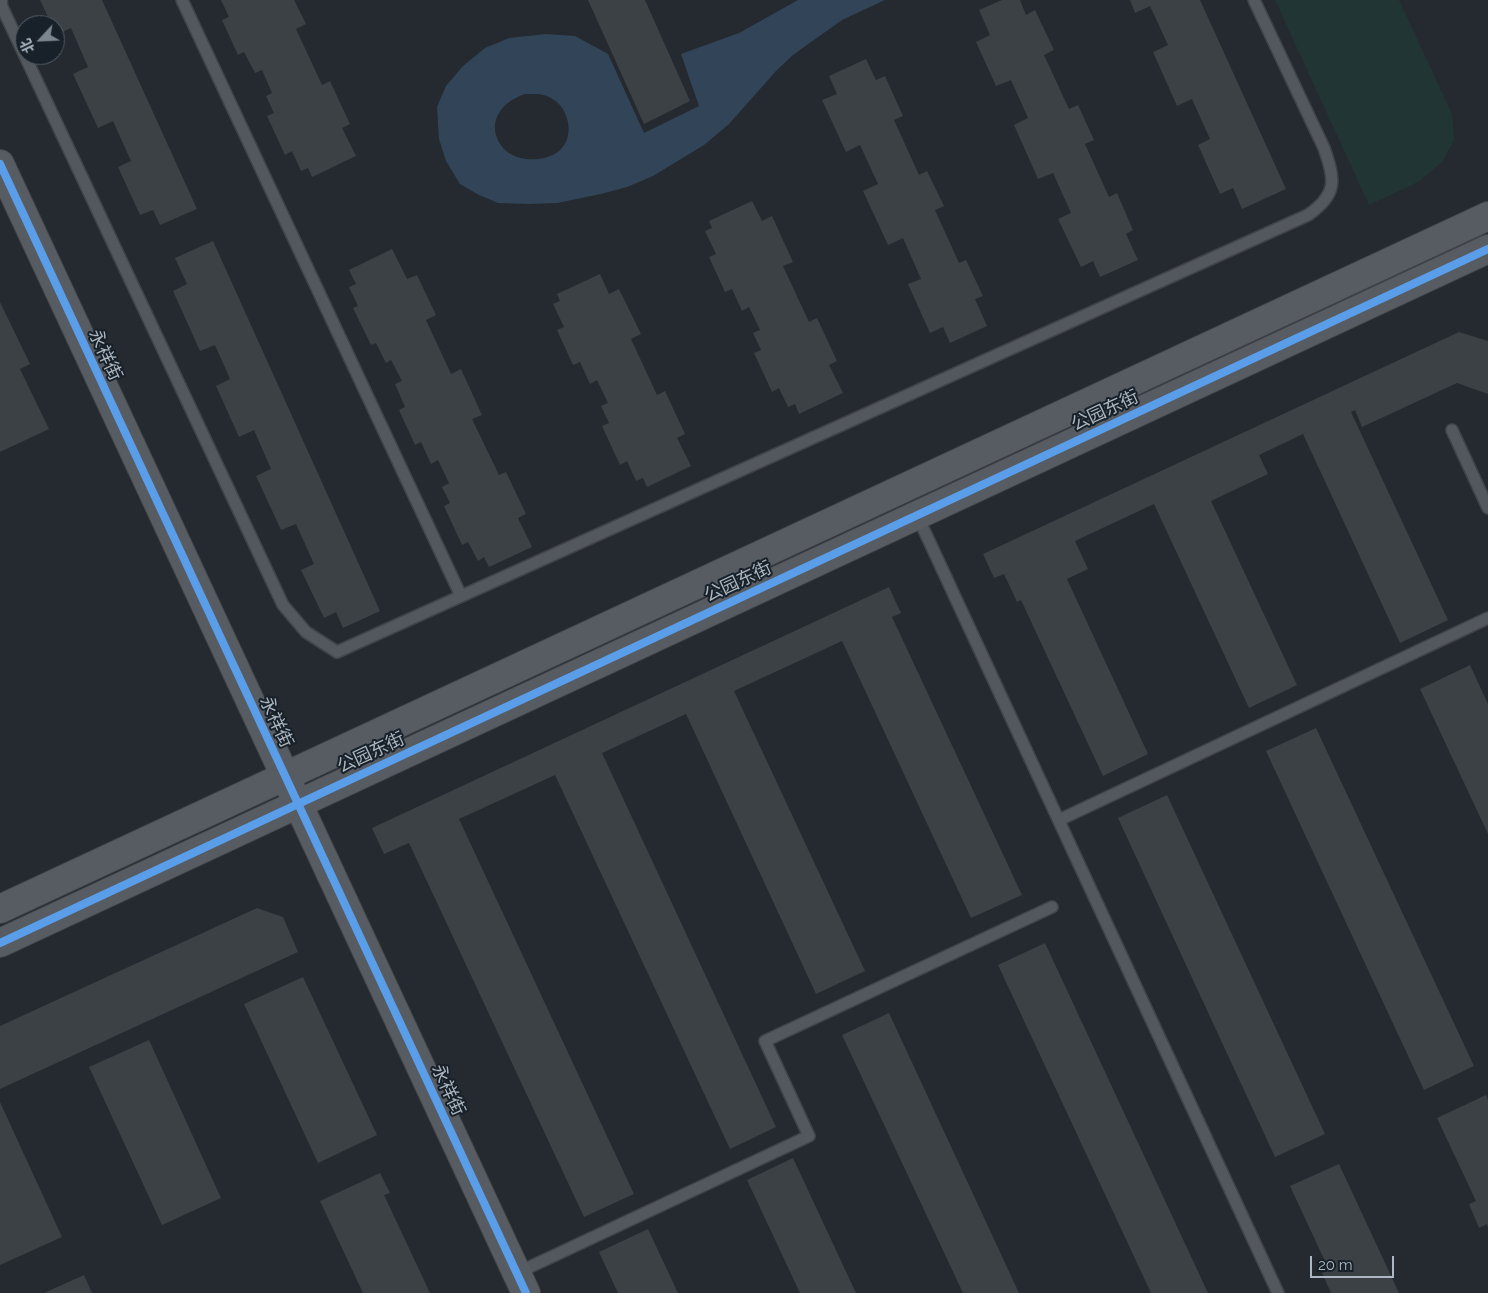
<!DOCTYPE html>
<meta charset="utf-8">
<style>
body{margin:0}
#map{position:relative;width:1488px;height:1293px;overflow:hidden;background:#242a2f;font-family:Raleway,"Noto Sans SC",sans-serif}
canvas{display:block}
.north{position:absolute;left:15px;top:15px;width:50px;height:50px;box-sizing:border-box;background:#182129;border:1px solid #535d66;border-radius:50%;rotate:245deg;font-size:14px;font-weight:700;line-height:20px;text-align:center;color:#acb7c2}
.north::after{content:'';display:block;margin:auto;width:18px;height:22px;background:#7c868f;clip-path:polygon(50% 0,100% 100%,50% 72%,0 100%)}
.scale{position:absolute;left:1310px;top:1256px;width:84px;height:22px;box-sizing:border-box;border:2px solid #acb7c2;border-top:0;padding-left:6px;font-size:15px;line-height:18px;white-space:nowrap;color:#acb7c2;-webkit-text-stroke:4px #182129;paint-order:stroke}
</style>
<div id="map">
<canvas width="1488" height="1293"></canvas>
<div class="north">北</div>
<div class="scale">20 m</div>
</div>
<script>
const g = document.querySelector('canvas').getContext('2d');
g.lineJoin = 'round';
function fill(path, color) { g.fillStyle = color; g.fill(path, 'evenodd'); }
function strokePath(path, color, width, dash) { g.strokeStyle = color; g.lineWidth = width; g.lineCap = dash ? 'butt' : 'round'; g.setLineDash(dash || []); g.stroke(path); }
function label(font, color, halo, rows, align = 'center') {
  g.font = font + ' Raleway,"Noto Sans SC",sans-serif'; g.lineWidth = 4; g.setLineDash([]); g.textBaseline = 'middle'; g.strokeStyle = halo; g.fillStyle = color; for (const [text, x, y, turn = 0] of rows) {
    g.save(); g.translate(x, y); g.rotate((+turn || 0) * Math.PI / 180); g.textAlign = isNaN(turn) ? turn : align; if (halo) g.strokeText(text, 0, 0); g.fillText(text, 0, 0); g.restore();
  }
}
const green = new Path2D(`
 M1275 0H1399L1452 114 1454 140 1443 161 1420 181 1369 205Z`);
const water = new Path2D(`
 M798 0H885L842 20 793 55 776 71 729 124 704 145 653 176 627 187 601 194 557 203 529 204 498 203 479 195 460 184 446 161 439 139 437 107 446 86 463 66 485 48 509 38 546 34 575 36 608 54 644 133 699 106 681 54 739 33ZM525 94C534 94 543 93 551 98 569 107 576 137 559 151 543 164 511 162 500 144 486 121 503 101 525 94Z`);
const building = new Path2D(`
 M40 0H102L197 209 160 225 153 210 140 215 118 167 131 161 113 121 98 128 73 74 88 67 71 28 56 35 55 25H52Z
 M221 0H294L306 24 296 29 322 85 330 81 350 124 342 128 356 156 312 177 308 168 301 171 292 151 285 155 267 116 274 113 266 96 272 93 262 70 255 73 244 52 238 55 222 20 229 17Z
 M588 0H645L690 101 644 124Z
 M1002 0H1020L1026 15 1035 10 1054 50 1044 55 1069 109 1078 105 1094 140 1085 144 1109 197 1117 193 1133 230 1126 234 1138 260 1100 277 1093 261 1081 267 1058 219 1071 213 1053 173 1038 179 1014 125 1028 118 1011 80 996 86 976 42 990 35 979 10Z
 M1130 0H1200L1286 189 1242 209 1233 188 1220 194 1198 145 1210 139 1192 99 1177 106 1153 52 1168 45 1150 6 1135 13Z
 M866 59 876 80 885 76 903 116 894 120 919 175 927 171 944 206 935 210 959 263 966 260 983 296 975 299 987 326 950 343 943 327 930 333 908 284 921 279 903 238 888 245 863 191 878 184 860 145 846 152 822 100 837 94 829 76Z
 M752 201 762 221 772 216 793 262 783 266 809 322 817 318 837 361 829 365 843 393 799 414 795 404 788 407 779 388 772 392 754 353 761 350 753 333 760 330 749 307 742 311 732 289 725 292 709 257 716 254 705 231 712 228 709 221Z
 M213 241 380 611 343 628 336 612 324 618 301 570 314 564 296 524 281 530 256 476 271 469 254 430 239 437 216 386 230 379 215 345 200 351 173 291 187 284 175 258Z
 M392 249 407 279 417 275 436 315 426 320 451 374 461 369 482 415 472 419 499 475 506 472 526 514 518 518 532 547 489 567 484 557 478 561 468 542 462 545 444 506 450 503 442 487 449 483 438 460 431 464 421 442 415 445 399 410 405 407 395 384 402 381 391 360 386 363 376 343 371 345 353 308 358 306 349 287 356 284 349 270Z
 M600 274 609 294 619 289 641 334 631 339 657 395 665 391 685 434 677 438 691 466 647 487 643 478 636 481 627 461 620 465 602 426 609 423 601 406 608 403 597 380 590 384 580 362 573 365 557 330 564 327 553 304 560 301 557 294Z
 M0 302 30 364 20 369 49 429 0 452Z
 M1459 332 1488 341V394L1457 383 1362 427 1355 410 1351 412 1448 620 1400 643 1303 434 1259 455 1268 474 1211 501 1297 685 1249 708 1154 504 1075 541 1088 569 1067 579 1148 754 1103 776 1021 600 1017 602 1004 574 994 578 983 554Z
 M889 587 901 613 892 617 1022 895 971 918 842 641 734 691 865 971 816 994 686 714 602 753 776 1127 730 1149 555 775 459 819 634 1194 584 1217 409 843 384 854 372 828Z
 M1470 665 1488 704V834L1420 689Z
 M1316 728 1474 1066 1424 1090 1266 751Z
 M1167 795 1325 1134 1275 1157 1118 818Z
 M257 908 283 917 298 952 0 1089V1026Z
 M1045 943 1208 1293H1151L998 965Z
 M303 977 377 1135 318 1163 244 1004Z
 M889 1013 1019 1293H963L842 1035Z
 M149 1040 221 1198 162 1225 89 1067Z
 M1486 1095 1488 1100V1227L1487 1224 1479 1228 1469 1204 1476 1201 1437 1118Z
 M0 1102 62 1237 0 1265Z
 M793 1158 856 1293H800L747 1180Z
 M1339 1164 1399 1293H1331L1322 1273 1329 1270 1290 1186Z
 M380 1173 390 1193 384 1195 430 1293H363L320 1201Z
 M648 1229 678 1293H618L599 1252Z
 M84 1275 92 1293H44Z`);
const lane = new Path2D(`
 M1 0 2 7 283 605 306 632 337 652 1308 215C1338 194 1335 180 1324 148L1254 0
 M182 0 461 596
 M1452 430 1488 508
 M917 515 1278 1293
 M1059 820 1488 618
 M517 1273 809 1136 765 1041 1052 907`);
const secondary = new Path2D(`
 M0 164 526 1293
 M0 909 1488 216
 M0 943 1488 249`);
const cycleway = new Path2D(`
 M0 164 526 1293
 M0 943 1488 249`);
const streetNames = [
 ["永祥街",105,355,65],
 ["公园东街",1105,411,-25],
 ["公园东街",738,582,-25],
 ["永祥街",276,722,65],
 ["公园东街",371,753,-25],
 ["永祥街",448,1090,65]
];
fill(green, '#223535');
fill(water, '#324457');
fill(building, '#3c4146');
strokePath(lane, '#404448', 14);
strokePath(secondary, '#404448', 30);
strokePath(lane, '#53585e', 11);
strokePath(secondary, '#575c63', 28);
strokePath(cycleway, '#5a9eea', 8);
label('18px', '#acb7c2', '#182129', streetNames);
</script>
